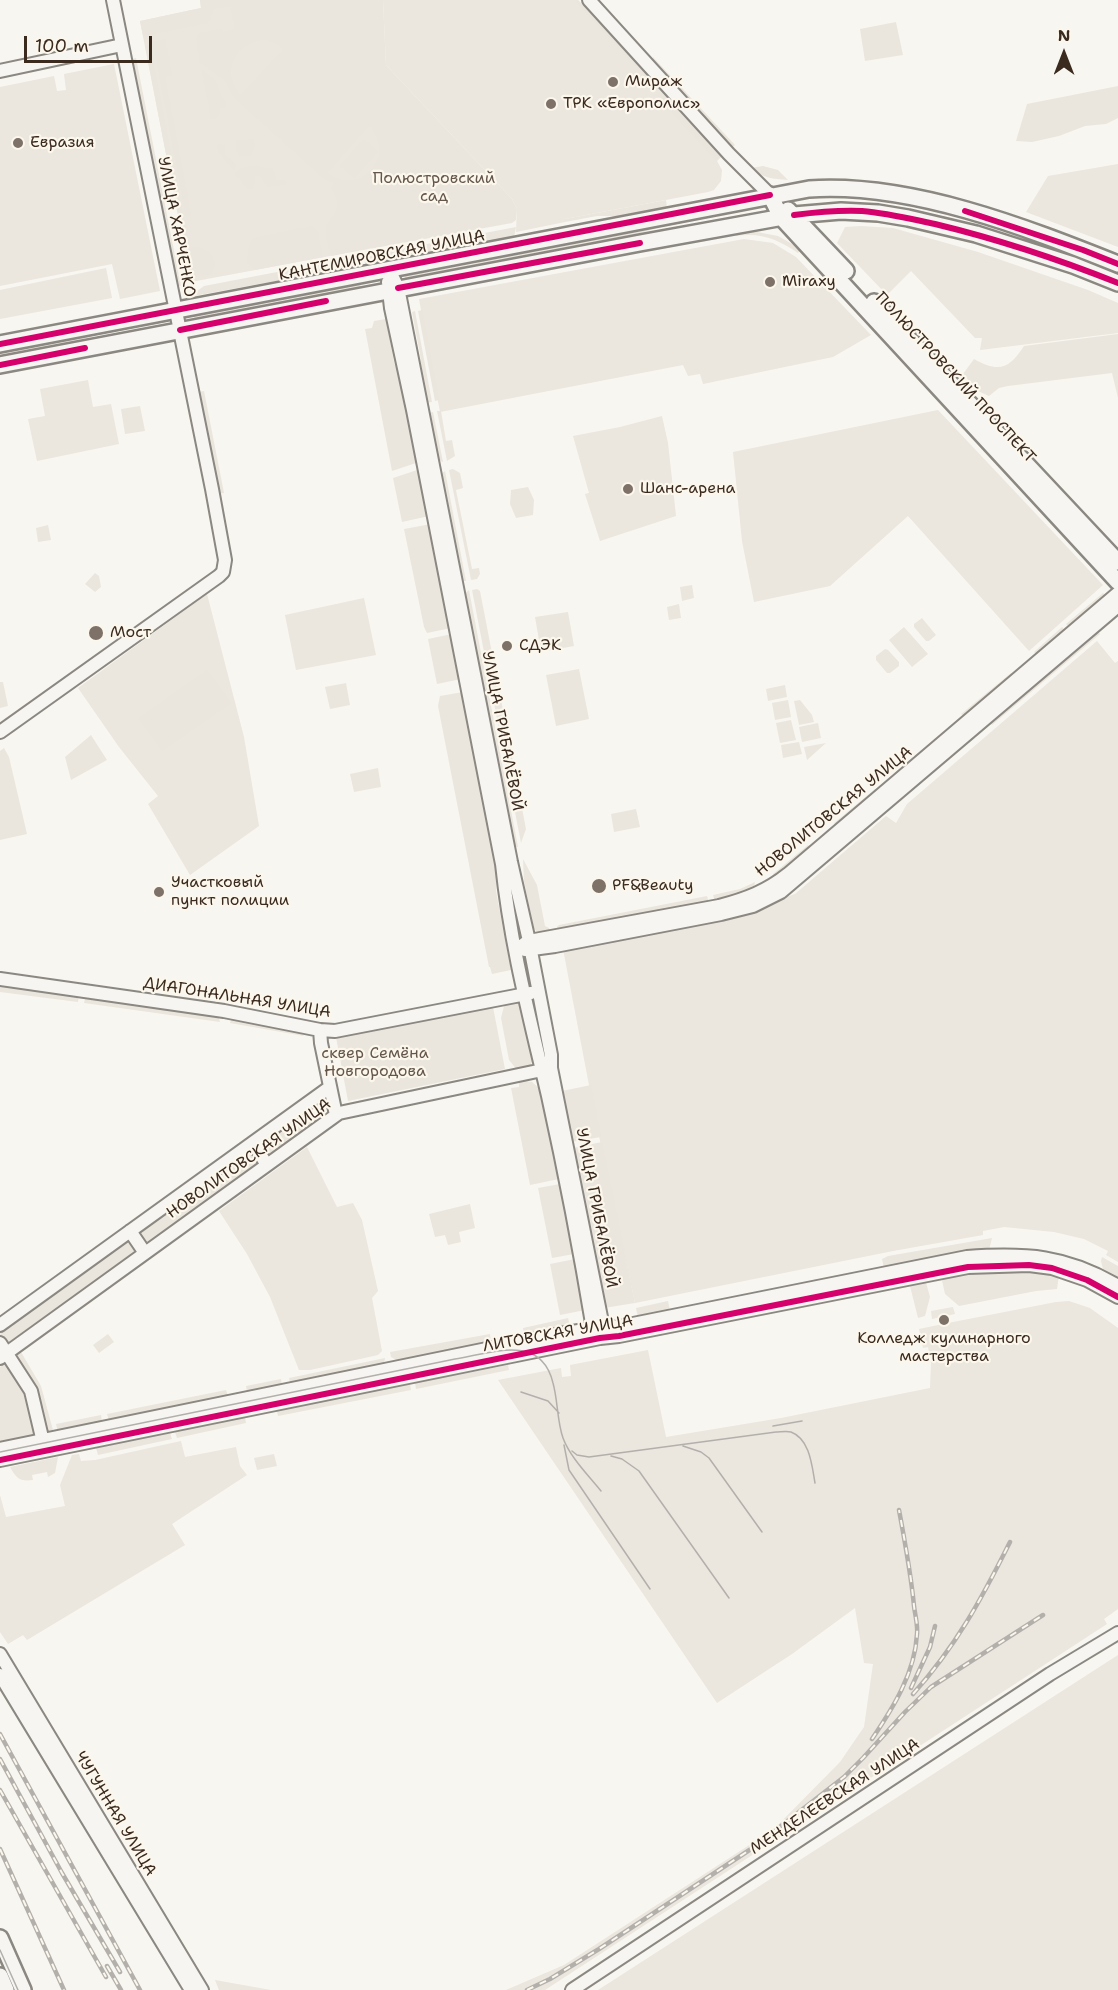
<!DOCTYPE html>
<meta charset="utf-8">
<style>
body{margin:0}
#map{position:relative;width:1118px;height:1990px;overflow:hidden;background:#f8f6f0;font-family:"Shantell Sans",sans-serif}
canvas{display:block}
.north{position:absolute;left:1034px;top:24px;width:60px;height:60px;-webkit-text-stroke:4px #fbf7ec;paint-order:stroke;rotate:0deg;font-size:16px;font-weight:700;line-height:24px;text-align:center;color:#3b2a1e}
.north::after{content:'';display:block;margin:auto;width:21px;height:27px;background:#3b2a1e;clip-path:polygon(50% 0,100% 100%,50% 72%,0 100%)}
.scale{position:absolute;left:24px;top:36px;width:128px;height:27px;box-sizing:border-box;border:3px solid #3b2a1e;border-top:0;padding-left:8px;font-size:18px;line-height:21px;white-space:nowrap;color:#3b2a1e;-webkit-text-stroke:4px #fbf7ec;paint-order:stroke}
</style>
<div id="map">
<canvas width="1118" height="1990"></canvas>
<div class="north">N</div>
<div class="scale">100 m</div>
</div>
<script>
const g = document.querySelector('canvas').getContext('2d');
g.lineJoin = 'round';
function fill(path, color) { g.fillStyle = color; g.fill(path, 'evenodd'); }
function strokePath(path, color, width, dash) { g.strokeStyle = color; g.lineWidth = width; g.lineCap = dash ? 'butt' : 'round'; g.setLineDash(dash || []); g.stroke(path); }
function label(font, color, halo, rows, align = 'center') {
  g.font = font + ' "Shantell Sans",sans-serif'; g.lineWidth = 4.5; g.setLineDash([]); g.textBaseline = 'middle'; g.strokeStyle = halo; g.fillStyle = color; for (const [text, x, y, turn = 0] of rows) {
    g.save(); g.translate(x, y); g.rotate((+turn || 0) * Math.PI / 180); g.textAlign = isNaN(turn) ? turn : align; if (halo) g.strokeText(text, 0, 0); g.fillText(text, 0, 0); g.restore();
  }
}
const built = new Path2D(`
 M200 0H249L407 142 346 253 191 282 140 21 201 8Z
 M383 0H578L722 156 717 161 722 170 721 181 714 190 708 192 565 219V222L516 232 517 209 512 199 386 65Z
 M114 64 160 291 120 299 112 264 0 286V87L54 76 57 91 66 90 64 74Z
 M1118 164V247L1026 212 1048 176Z
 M861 226 893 228 978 252 1088 290 1118 303V333L980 350 982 338H975L911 271 887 295 837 243 845 227Z
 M744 239 773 243 796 257 871 335 833 357 703 384 700 374 688 376 683 365 440 412 419 299Z
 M106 268 112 298 0 319V290Z
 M88 380 93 407 111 404 119 444 37 461 28 419 45 416 40 389Z
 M938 410 1103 585 1029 651 908 516 830 586 754 602 742 541 733 452Z
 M662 416 668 443 676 516 600 541 585 494 589 493 573 436 620 427Z
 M207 594 244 737 259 826 190 875 148 804 158 796 119 747 78 688Z
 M364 598 376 655 296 670 285 615Z
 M1097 641 1115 663 1118 661V1262L1106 1255 1108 1251 1084 1239 1054 1232 1004 1227 983 1231V1235L893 1251 635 1303 597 1127 563 949 775 901 795 894 886 816 896 823 907 804Z
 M307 1147 337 1207 353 1203 362 1220 378 1291 372 1298 382 1351 378 1355 310 1370H299L270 1297 247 1254 219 1211Z
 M1069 1301 1090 1308 1118 1328V1609L1104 1619 1107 1624 545 1990H506L564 1965 774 1829 840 1762 864 1727 873 1664 864 1663 855 1608 792 1654 717 1703 498 1380 561 1368 562 1377 571 1376 570 1365 648 1350 666 1437 781 1418 930 1388 931 1363 928 1347 923 1348 919 1329 943 1324 941 1317 932 1319 931 1311 953 1307 955 1314 946 1316 948 1323 1056 1302Z
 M181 1441 185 1457 236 1447 240 1466 247 1475 172 1524 185 1545 27 1640 23 1635 8 1644 0 1632V1495L6 1517 65 1506 60 1485 72 1455 79 1454 81 1461 95 1460Z
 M1118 1655V1990H598L744 1896Z
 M215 1980 271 1990H219Z`);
const green = new Path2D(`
 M200 0H383L386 65 512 199 517 209 516 220 512 223 331 256C329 247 324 235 326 227 327 221 328 223 331 219 340 209 339 198 331 188L335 184 322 177 237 100 232 94 226 81 200 62 196 39 199 33 222 29 223 32 235 29 230 6 214 9 208 23 143 36 140 21 201 8ZM267 40 279 45 284 49 241 95C219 72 236 39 267 40ZM369 125C398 156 360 198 327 173Z
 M575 0H578L654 82 652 83Z
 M896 22 903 55 865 61 860 29Z
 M165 39 172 75 165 77 191 215 186 216 153 42Z
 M150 45 188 241 183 242 145 46Z
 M653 57 735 145 731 148 653 62Z
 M136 58 181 286H177L132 59Z
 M202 70 215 80 221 96 227 104 226 107 220 109 219 115 215 119H211Z
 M1118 86V118L1106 124 1085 126 1059 136 1032 142 1016 141 1027 104Z
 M661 92 665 94 722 156 716 160 656 95Z
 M253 139 255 143C254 154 250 158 239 156L236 150V141Z
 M364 139 378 152 354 178 340 166Z
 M220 144 224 145 225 155 236 165 234 171 218 151 217 146Z
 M251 165C259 166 265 169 273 168L276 181 284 180 287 184 268 187 260 175 255 176 253 188 248 189 235 174 238 171Z
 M763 166 778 170 788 180C773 179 763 178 751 168Z
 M666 200 667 208 623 216H597L565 222V219Z
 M708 215V218L657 228 620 239 405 279V276L473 264 511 252Z
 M312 226 317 230 323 257 255 270 247 262 250 242 254 238Z
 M516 227 514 237 365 264 364 256Z
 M752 231 778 236 801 249 798 253C778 239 760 232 736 236L735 233Z
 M199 247 209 252 215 263 211 274 195 277 190 249Z
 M356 257 358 266 340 269 333 265 332 261Z
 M324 263V269L319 273 194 296 193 294 204 286Z
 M359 280 361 287 194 318 193 311Z
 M422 310 439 400 435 401 418 311Z
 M415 311 432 402 425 403 420 354 412 312Z
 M167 319 105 332 64 345 0 358V351Z
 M386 319 394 362 405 394 419 462 392 471 365 329 372 328 374 321Z
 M1118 334V398L1112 373 1008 386 999 388 989 396 978 391 963 374 974 359C999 373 1009 369 1024 346Z
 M896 351 938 397 936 399 894 353Z
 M204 391 224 493 218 494 198 392Z
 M140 406 145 431 125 434 121 409Z
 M437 411H441L446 441 452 440 455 456 447 461Z
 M433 412 443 462 438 460 428 413Z
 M420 469 429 516 402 522 393 478Z
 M453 469 460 473 463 488 456 490 472 569 479 568 480 574 477 579 471 580 449 470Z
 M445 471 466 581H461L440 475Z
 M528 487 534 500 533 515 516 518 510 504 511 490Z
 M431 524 451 628 427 633 424 627 404 529Z
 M48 525 51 540 38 542 36 528Z
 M95 573 99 576 101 587 95 592 85 584Z
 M692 585 694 598 682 601 680 587Z
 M477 589 480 591 526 829 521 843 472 590Z
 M469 590 518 847H514L463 595Z
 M1103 593 1107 597 1070 628 1066 624Z
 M679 604 681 618 669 620 667 607Z
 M568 612 574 646 541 652 535 617Z
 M922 618 936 635 929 641H926L914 627V624Z
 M904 627 928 654 912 667 889 640Z
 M1062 627 1066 632 1038 656 1034 652Z
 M1097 630 1100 634 992 725 989 721Z
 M452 634 461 679 437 684 428 639Z
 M885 649 888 650 899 662V666L890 673H887L876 660V656Z
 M579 669 589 719 556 726 546 675Z
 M207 670 231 703 162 751 139 718Z
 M1011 673 1014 677 966 717 961 714Z
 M0 682H3L8 706 0 708Z
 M346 683 350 705 330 709 325 687Z
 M785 685 787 697 768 701 766 689Z
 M463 692 497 863 496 891 511 970 492 974 490 967H489L438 706 440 696Z
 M788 700 791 717 775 720 772 703Z
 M800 700 812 715 814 722 799 725 794 701Z
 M791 720 796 740 780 743 776 723Z
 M818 723 821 738 802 742 799 727Z
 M91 735 107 760 71 780 65 757Z
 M799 742 802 754 783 758 781 745Z
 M826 743 807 760 804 747Z
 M4 748 9 757 27 834 0 840V751Z
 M378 768 381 787 354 792 350 774Z
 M875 789 877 793 837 827 834 823Z
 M636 809 640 827 614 832 611 814Z
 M808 845 811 849 777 878 773 874Z
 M523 859 537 885 545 926 549 928 550 933 540 934 534 929 524 882Z
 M755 882 753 891 715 902 713 895 740 889Z
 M707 896 709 903 558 932 557 927 559 925Z
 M0 984 79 995 78 1002 0 992Z
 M91 997 218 1015 220 1022 84 1003 85 999 90 1000Z
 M513 1001 518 1002 523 1008 533 1059 530 1067 518 1071 509 1060 501 1018 505 1002Z
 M493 1007 505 1069 348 1101 336 1037Z
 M232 1018 300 1031 304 1036 230 1023Z
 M519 1080 532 1082 540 1089 559 1179 530 1185 511 1088 519 1087Z
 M591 1085 601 1137 571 1142 562 1091Z
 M311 1109 316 1114 318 1122 271 1156C266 1154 262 1148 263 1143L306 1110Z
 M602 1142 635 1303 604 1308 572 1148Z
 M249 1152 254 1154 258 1166 147 1245 138 1237V1232Z
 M560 1184 574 1254 552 1258 538 1188Z
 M470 1204 475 1228 459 1232 461 1242 448 1245 445 1235 435 1237 429 1214Z
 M992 1238 989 1250 884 1268 882 1259 888 1256Z
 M127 1240 130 1241 136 1253 9 1344 6 1343 0 1334 3 1329Z
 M1102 1257 1118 1266V1279L1103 1269 1101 1261Z
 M575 1259 585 1310 560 1315 550 1264Z
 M1026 1269 1059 1275 1057 1289 1036 1291 959 1306 945 1294 941 1276 964 1271Z
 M925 1279 930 1297 925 1316 918 1318 909 1282Z
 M668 1301 670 1311 638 1318 636 1308Z
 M568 1318 570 1326 524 1336 523 1328Z
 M108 1334 114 1342 99 1353 93 1345Z
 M490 1334 491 1343 398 1361 391 1357 390 1352Z
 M21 1352 41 1386 53 1430 45 1432 15 1357Z
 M385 1358 384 1364 290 1383 289 1378Z
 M8 1361 27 1388 37 1434 0 1442V1367Z
 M508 1365 509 1370 416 1389 415 1383Z
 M281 1379 282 1385 247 1392 246 1386Z
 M410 1384 411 1390 278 1416 277 1411Z
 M226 1390 228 1396 109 1420 107 1414Z
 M101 1415 102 1421 91 1424 89 1426 58 1433 56 1424Z
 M245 1417 246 1423 177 1438 175 1432Z
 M170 1433 172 1439 98 1455 96 1448Z
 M274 1454 277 1466 257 1470 254 1458Z
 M58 1457 55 1473 48 1477 47 1472 32 1475 33 1480C20 1482 16 1478 10 1467Z`);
const minor = new Path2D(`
 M589 0 729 154 770 195
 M0 71 122 45
 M389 269 398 288 511 862 529 941 551 1055V1068L603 1327 601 1334
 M388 282 391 308 413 410 502 864C510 943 530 1019 548 1096 565 1173 580 1251 593 1329L598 1335
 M0 732 219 576 223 572 225 560 212 489 113 0
 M524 944 529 941 719 906C746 899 767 891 788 874L1118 593
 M525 950 555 946 721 914 753 906 781 892 1118 606
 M0 979 224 1011 320 1030 335 1031 531 993
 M320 1030 321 1043 336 1115
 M253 1143 267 1165
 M130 1231 145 1253
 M0 1325 330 1087
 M0 1343 31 1391 44 1446
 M0 1358 339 1113 547 1069
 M0 1449 560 1334 603 1327H618L967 1257C1026 1253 1066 1255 1118 1286
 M0 1460 600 1338 619 1336 968 1267 1029 1265 1052 1268 1087 1280 1118 1297
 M0 1654 202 1990
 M0 1675 191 1990
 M572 1990 1050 1674 1118 1633`);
const major = new Path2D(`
 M770 195 781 217 1118 582
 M788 210 846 271
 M874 302 1118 562
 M0 344 809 189C910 182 1025 227 1118 264
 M0 365 640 243 794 215 841 211 878 213 908 218 976 234 1073 265 1118 283
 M0 1938 23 1990
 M0 1976 6 1990`);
const tram = new Path2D(`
 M521 1392 548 1401 559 1413
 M773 1426 802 1421
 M564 1445 569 1470 650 1589
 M683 1446 701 1452 709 1458 762 1532
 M572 1451 577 1455 589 1457 776 1432C780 1432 787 1431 791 1432 810 1439 812 1466 815 1483
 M0 1452 455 1359C492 1353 541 1333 553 1383 558 1401 557 1421 563 1438 570 1457 588 1475 601 1491
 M611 1456 622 1459 639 1471 729 1598
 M0 1950 18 1990`);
const rail = new Path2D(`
 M911 1688 930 1647 935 1626
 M913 1694C956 1646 981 1600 1010 1542
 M0 1734 140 1990
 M872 1739C893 1708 915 1673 917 1634 918 1625 915 1615 914 1606 911 1574 905 1542 899 1510
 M0 1759 62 1873 120 1972
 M0 1790 106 1977
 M0 1849 64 1990
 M107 1966 121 1990
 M527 1990 550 1979 599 1949 754 1847 844 1777 863 1758 905 1712 931 1687 1043 1615`);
const cycleway = new Path2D(`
 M965 211 1083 250 1118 264
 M794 215C817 212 839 210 862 211 887 213 911 219 935 224 997 239 1058 259 1118 283
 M398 288 640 243
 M180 330 326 301
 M0 344 770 195
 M0 365 85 348
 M0 1460 600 1338 619 1336 968 1267 1029 1265 1052 1268 1087 1280 1118 1297`);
const markers = [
 [613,82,6,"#7d7168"],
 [551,104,6,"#7d7168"],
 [18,143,6,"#7d7168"],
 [770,282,6,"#7d7168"],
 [628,489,6,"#7d7168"],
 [96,633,8,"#7d7168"],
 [507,646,6,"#7d7168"],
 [599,886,8,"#7d7168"],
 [159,892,6,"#7d7168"],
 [944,1320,6,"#7d7168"]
];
const poiNames = [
 ["Мираж",625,82],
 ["ТРК «Европолис»",563,104],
 ["Евразия",30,143],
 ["Miraxy",782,282],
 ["Шанс-арена",640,489],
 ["Мост",110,633],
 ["СДЭК",519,646],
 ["Участковый",171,883],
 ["пункт полиции",171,901],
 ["PF&Beauty",612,886],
 ["Колледж кулинарного",944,1339,"center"],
 ["мастерства",944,1357,"center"]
];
const parkNames = [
 ["Полюстровский",434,179],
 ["сад",434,197],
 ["сквер Семёна",375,1054],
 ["Новгородова",375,1072]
];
const streetNames = [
 ["УЛИЦА ХАРЧЕНКО",176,227,79],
 ["КАНТЕМИРОВСКАЯ УЛИЦА",382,256,-11],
 ["ПОЛЮСТРОВСКИЙ ПРОСПЕКТ",955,378,47],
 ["УЛИЦА ГРИБАЛЁВОЙ",502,731,79],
 ["НОВОЛИТОВСКАЯ УЛИЦА",834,812,-39],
 ["ДИАГОНАЛЬНАЯ УЛИЦА",237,998,9],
 ["НОВОЛИТОВСКАЯ УЛИЦА",249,1159,-35],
 ["УЛИЦА ГРИБАЛЁВОЙ",596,1208,79],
 ["ЛИТОВСКАЯ УЛИЦА",558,1334,-10],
 ["МЕНДЕЛЕЕВСКАЯ УЛИЦА",835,1797,-33],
 ["ЧУГУННАЯ УЛИЦА",115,1814,59]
];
fill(built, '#ebe6de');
fill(green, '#eae6dd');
strokePath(minor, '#8b8781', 16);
strokePath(major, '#8b8781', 20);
strokePath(minor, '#f6f5f1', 12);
strokePath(major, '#f6f5f1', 15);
strokePath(tram, '#b3b0ac', 1.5);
strokePath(rail, '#b3b0ac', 4.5);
strokePath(rail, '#fbf7ec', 2, [7]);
strokePath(cycleway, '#d6006c', 6);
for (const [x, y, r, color] of markers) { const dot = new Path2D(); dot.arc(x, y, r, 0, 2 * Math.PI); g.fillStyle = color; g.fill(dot); strokePath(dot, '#fbf7ec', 2); }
label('16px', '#3b2a1e', '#fbf7ec', poiNames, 'left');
label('16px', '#64564a', '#fbf7ec', parkNames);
label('16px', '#3b2a1e', '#fbf7ec', streetNames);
</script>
